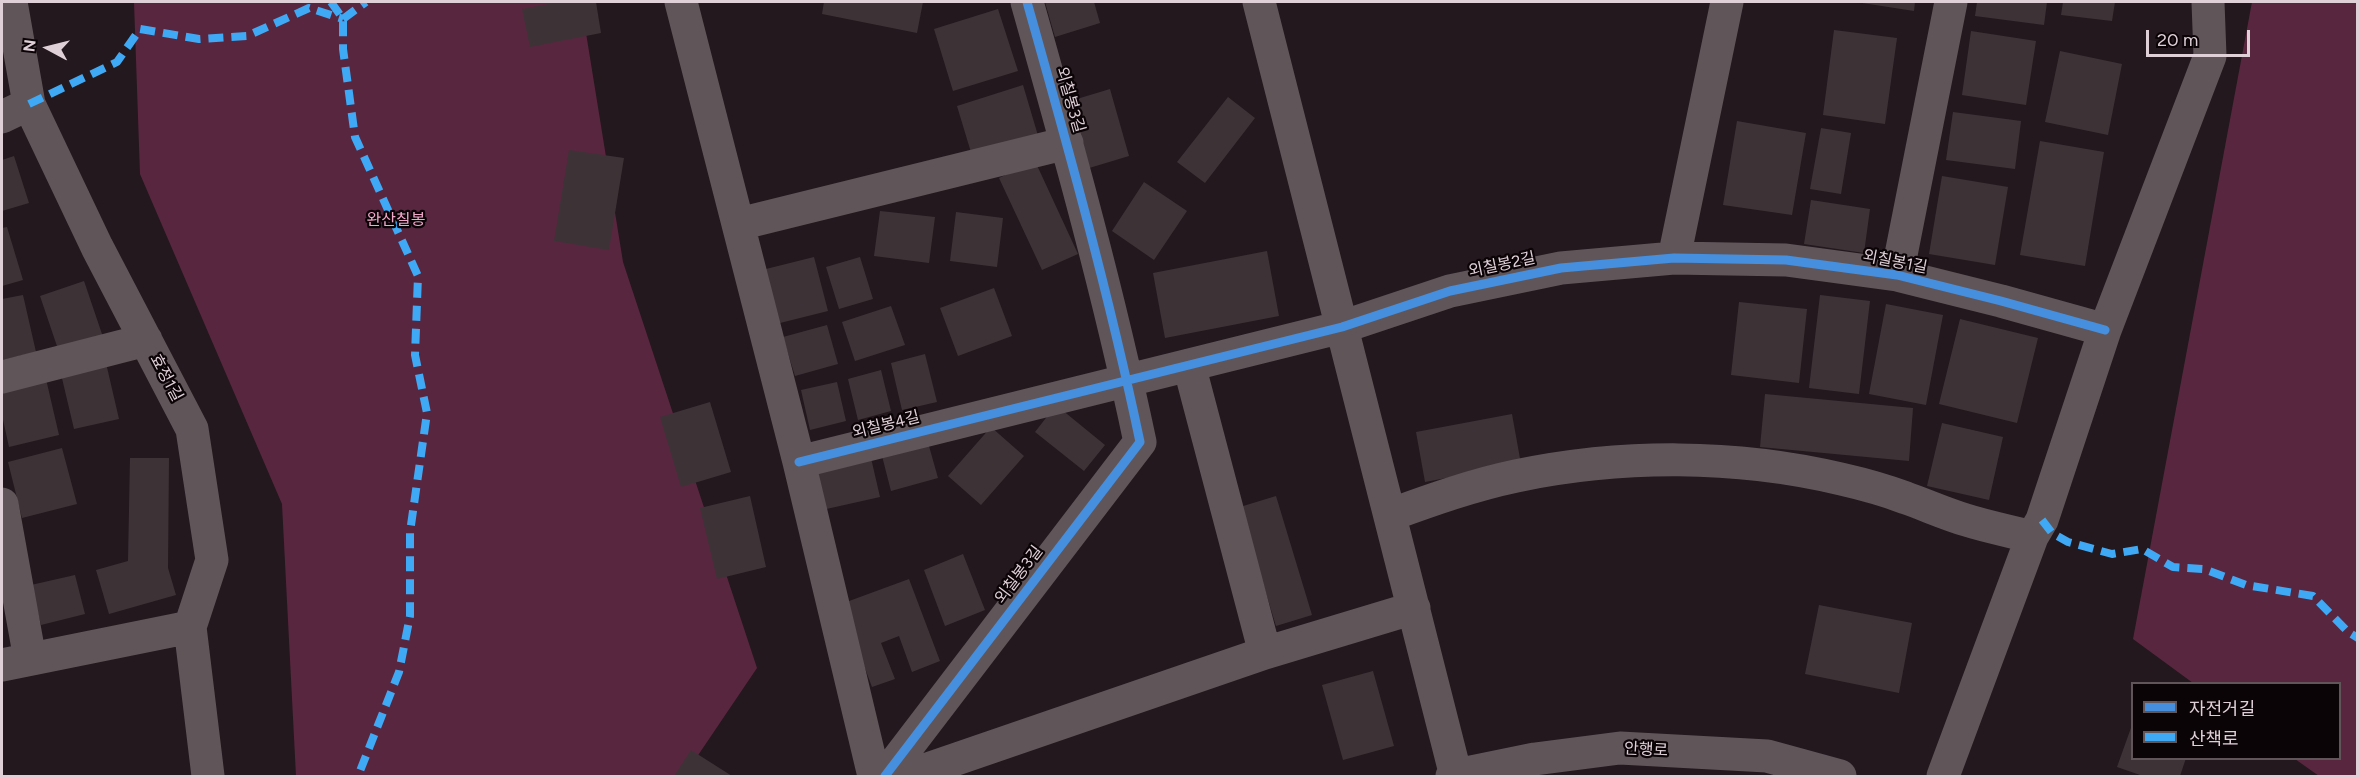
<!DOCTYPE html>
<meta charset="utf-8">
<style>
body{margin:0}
#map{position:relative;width:2359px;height:778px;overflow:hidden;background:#23181d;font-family:Figtree,"Noto Sans KR",sans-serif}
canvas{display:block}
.frame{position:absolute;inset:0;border:3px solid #dfd0d7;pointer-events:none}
.legend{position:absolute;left:2131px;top:682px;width:210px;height:78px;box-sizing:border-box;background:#0b0407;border:2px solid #60565a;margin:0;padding:8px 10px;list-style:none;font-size:18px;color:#dfd0d7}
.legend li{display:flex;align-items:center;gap:12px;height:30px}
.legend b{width:30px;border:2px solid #60565a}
.north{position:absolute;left:18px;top:18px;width:60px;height:60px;-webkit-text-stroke:4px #0b0407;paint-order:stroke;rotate:277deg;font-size:16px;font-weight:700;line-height:24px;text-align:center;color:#dfd0d7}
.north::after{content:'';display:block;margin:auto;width:21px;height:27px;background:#dfd0d7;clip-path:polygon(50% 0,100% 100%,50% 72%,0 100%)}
.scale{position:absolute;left:2146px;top:30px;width:104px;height:27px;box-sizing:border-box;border:3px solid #dfd0d7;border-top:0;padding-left:8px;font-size:18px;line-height:21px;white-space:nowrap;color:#dfd0d7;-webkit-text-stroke:4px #0b0407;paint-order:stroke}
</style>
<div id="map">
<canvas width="2359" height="778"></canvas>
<div class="frame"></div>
<ul class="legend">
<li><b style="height:8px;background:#468fdf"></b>자전거길</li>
<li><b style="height:8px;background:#3fa9f5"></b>산책로</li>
</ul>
<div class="north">N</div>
<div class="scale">20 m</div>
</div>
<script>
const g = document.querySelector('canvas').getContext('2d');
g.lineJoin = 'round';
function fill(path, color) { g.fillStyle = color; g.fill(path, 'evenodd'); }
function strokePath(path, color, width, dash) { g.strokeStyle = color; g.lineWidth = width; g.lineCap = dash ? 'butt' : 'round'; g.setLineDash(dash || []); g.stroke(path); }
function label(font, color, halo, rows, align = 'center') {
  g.font = font + ' Figtree,"Noto Sans KR",sans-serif'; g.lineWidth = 4.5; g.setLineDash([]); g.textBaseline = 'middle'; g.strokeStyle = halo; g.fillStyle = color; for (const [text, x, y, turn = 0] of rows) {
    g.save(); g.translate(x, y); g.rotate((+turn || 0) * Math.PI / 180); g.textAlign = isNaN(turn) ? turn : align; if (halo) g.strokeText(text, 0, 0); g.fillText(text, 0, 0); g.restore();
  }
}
const green = new Path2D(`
 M134 2H581L623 262 757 668 684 776H296L282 504 140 174Z
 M2252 2H2357V776H2319L2295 759 2340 758V684L2193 683 2133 639Z`);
const building = new Path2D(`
 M560 2H596L601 33 530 47 522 9Z
 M824 2H923L917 33 822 14Z
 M1045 2H1094L1100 23 1055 37Z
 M1856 2H1915L1914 11Z
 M1977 2H2047L2044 25 1975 16Z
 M2063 2H2115L2112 21 2061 15Z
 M998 9 1018 71 953 91 934 29Z
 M1834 30 1897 38 1885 124 1823 115Z
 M1971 31 2036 41 2026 105 1962 95Z
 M2060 51 2122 64 2108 135 2045 122Z
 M1023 85 1039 139 973 159 957 106Z
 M1110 89 1129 156 1086 169 1067 102Z
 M1228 97 1255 118 1205 183 1177 162Z
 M1953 112 2021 121 2015 169 1946 160Z
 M1737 121 1806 133 1792 215 1723 205Z
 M1821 128 1851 133 1841 194 1810 189Z
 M2040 141 2104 152 2085 266 2020 255Z
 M569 150 624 158 609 250 554 241Z
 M14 156 29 203 2 211V160Z
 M1035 161 1078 254 1042 270 999 178Z
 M1942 176 2008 187 1995 265 1929 254Z
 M1144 182 1187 211 1154 260 1112 231Z
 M1811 200 1870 209 1864 253 1804 244Z
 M880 211 935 217 929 263 874 256Z
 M956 212 1003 218 997 267 950 261Z
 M7 227 23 280 2 286V228Z
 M1267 251 1279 316 1165 338 1153 273Z
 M814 257 828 311 776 324 762 270Z
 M860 257 873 299 839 309 826 267Z
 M84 281 103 337 59 352 40 296Z
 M994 288 1012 336 958 356 940 308Z
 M23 295 36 352 2 360V299Z
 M1820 295 1870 301 1859 394 1809 388Z
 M1739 302 1807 309 1799 383 1731 375Z
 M1886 304 1943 315 1926 405 1869 394Z
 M891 306 905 345 855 361 842 322Z
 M1960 319 2038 338 2017 423 1939 404Z
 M827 325 838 364 795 376 783 337Z
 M925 354 937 402 902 410 891 363Z
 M106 363 119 419 74 429 61 374Z
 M881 370 891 411 858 420 848 379Z
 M46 379 59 435 9 447 2 415V390Z
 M837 382 846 421 810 430 801 390Z
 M1765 394 1913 408 1909 461 1760 447Z
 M710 402 731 472 681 487 660 417Z
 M1056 405 1105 445 1084 471 1035 432Z
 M1512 414 1521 464 1425 482 1416 432Z
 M1942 423 2003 437 1989 500 1927 486Z
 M991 427 1024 456 981 505 948 476Z
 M927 439 938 478 891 491 881 452Z
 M62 448 77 504 22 518 8 462Z
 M130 458H169L168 568 176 595 109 614 96 570 128 561Z
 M871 458 880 497 822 510 814 471Z
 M750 496 766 567 717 579 700 508Z
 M1276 496 1312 615 1276 626 1240 507Z
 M963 554 985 610 945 626 924 570Z
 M75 575 85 614 41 625 31 585Z
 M909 579 940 661 912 672 899 636 881 643 895 679 872 687 841 604Z
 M1819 605 1912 623 1899 693 1805 674Z
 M1373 671 1394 746 1343 760 1322 685Z
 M2132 725V758H2186L2180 776H2143L2117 767Z
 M691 750 732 776H674Z`);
const minor = new Path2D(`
 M11 2 29 104 97 247 192 429 212 560 190 627 208 776
 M681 2 799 462 874 776
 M1259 2 1456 776
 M2 117 29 104
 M739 224 1067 143
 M1674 258 1727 2
 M1897 275 1951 2
 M2 377 146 340
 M799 462 1342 327 1450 291 1561 268 1674 258 1786 260 1897 275 2001 301 2105 330
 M2 504 30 659
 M1390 515C1431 500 1473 485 1516 476 1622 454 1735 454 1841 479 1863 484 1885 490 1906 498 1926 505 1946 514 1966 520 1988 527 2010 531 2032 537
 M1265 653 1414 608
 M2 665 190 627
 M885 776 1140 442C1109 294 1068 147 1027 2
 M907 776 1265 653 1189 365
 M1452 776 1535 759 1620 748 1767 756 1840 776
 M1943 776 2032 537 2042 520 2105 330 2210 56 2208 2`);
const quiet = new Path2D(`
 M331 2 343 19V49L355 137 418 276 415 355 427 413 410 532V616L399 672 358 776
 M343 19 366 2
 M29 104 117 62 140 29 199 39 247 36 309 8 343 19
 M2042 520 2052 533 2068 542 2112 554 2142 549 2173 567 2204 569 2246 585 2313 596 2348 632 2358 638`);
const cycleway = new Path2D(`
 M799 462 1342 327 1450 291 1561 268 1674 258 1786 260 1897 275 2001 301 2105 330
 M885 776 1140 442C1109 294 1068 147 1027 2`);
const streetNames = [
 ["외칠봉3길",1070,100,74],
 ["외칠봉1길",1895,262,11],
 ["외칠봉2길",1502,265,-12],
 ["효정1길",166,378,62],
 ["외칠봉4길",886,425,-14],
 ["외칠봉3길",1019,575,-53],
 ["안행로",1646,750,3]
];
const parkNames = [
 ["완산칠봉",396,220]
];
fill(green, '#592640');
fill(building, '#3d3337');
strokePath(minor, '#60565a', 33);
strokePath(quiet, '#3fa9f5', 8, [15, 8]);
strokePath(cycleway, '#468fdf', 9);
label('16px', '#dfd0d7', '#0b0407', streetNames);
label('16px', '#f2a8ca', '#0b0407', parkNames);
</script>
